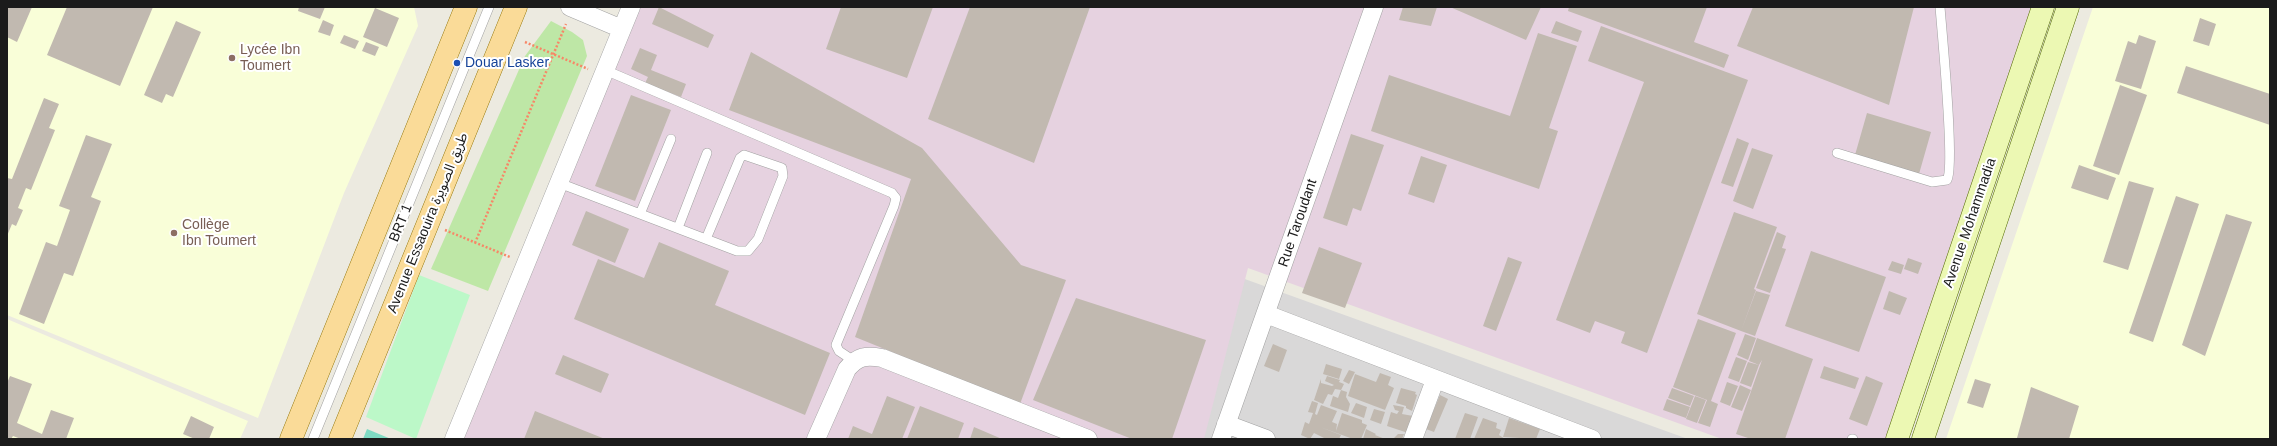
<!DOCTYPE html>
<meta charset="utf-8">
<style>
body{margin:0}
#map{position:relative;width:2277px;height:446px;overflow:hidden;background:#eceae0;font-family:Arial,sans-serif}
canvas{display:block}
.frame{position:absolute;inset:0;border:8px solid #1b1b1b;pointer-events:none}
</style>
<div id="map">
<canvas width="2277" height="446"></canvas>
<div class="frame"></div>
</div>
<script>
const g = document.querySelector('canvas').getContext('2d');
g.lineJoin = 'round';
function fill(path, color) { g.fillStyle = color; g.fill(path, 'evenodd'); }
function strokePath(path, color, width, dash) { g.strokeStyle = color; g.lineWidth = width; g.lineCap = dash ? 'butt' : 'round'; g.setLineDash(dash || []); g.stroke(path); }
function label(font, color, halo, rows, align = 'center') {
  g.font = font + ' Arial,"Noto Sans Arabic",sans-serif'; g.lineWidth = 4; g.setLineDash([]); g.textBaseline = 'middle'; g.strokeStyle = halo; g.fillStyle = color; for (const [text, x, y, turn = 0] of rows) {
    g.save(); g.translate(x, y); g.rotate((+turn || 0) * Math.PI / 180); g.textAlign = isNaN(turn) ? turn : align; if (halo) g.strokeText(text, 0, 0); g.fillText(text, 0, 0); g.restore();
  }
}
const residential = new Path2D(`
 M1242 278 1688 439H1201Z`);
const industrial = new Path2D(`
 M637 7H2038L1890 439H1722L1248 268 1204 439H459Z`);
const education = new Path2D(`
 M7 7H414L418 26 344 193 258 418 7 315Z
 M2093 7H2266L2270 9V439H1946Z
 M7 319 248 421 240 439H7Z`);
const grass = new Path2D(`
 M551 21 572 32 583 40 587 56 488 291 431 269 525 56Z`);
const park = new Path2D(`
 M419 275 470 295 416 439 366 417Z`);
const pitch = new Path2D(`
 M367 429 391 439H363Z`);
const building = new Path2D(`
 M7 7H32L17 42 7 37Z
 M67 7H153L120 86 47 55Z
 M299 7H325L320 19 298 11Z
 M659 7 714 35 708 48 652 24Z
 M841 7H933L907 78 826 49Z
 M970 7H1090L1034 163 928 119Z
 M1403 7H1437L1431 26 1399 20Z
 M1450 7H1541L1526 40Z
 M1569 7H1707L1694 42 1729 55 1724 68 1568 11Z
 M1753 7H1914L1889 105 1737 46Z
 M375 8 399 18 387 47 363 37Z
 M2200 18 2216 24 2209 46 2193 41Z
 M323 20 334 25 330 36 318 32Z
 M176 21 201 32 173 97 166 94 162 103 144 95Z
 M1556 21 1582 31 1578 42 1551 33Z
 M1601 26 1748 80 1647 353 1621 343 1625 332 1595 321 1590 333 1556 320 1644 82 1588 61Z
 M1538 33 1577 46 1549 128 1558 131 1539 189 1371 131 1389 75 1510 116Z
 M344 35 359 41 355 49 340 43Z
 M2139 35 2156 41 2141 89 2115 81 2128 41 2136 44Z
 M366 42 379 47 375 56 362 51Z
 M640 48 657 55 651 70 686 84 681 97 645 83 648 77 631 69Z
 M751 52 922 148 1021 265 1066 280 1020 404 855 337 911 179 729 110Z
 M2186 66 2270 94V125L2177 93Z
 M2120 85 2147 95 2119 175 2093 166Z
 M631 95 671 110 635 201 595 186Z
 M44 98 59 104 49 128 55 130 31 190 26 188 18 208 23 210 16 226 12 224 7 236V178L12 179Z
 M1867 113 1931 132 1919 174 1855 155Z
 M1351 134 1384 145 1361 211 1353 208 1347 226 1323 218Z
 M86 135 112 144 91 197 101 201 73 276 64 273 44 324 19 314 46 242 57 246 70 210 59 206Z
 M1737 138 1749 143 1733 187 1721 183Z
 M1752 148 1773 155 1753 209 1733 201Z
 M1421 156 1447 165 1434 203 1408 194Z
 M2079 165 2116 178 2108 200 2071 188Z
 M2129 181 2154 188 2128 270 2103 262Z
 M2176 196 2199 204 2153 342 2129 333Z
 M586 211 629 229 615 263 572 245Z
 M1734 212 1777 227 1754 289 1756 290 1741 331 1697 314Z
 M2226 214 2252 222 2205 356 2182 345Z
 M1777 232 1786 236 1782 248 1786 249 1770 293 1756 288Z
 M659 242 729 271 715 305 830 353 805 415 574 319 598 259 644 278Z
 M1319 247 1362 263 1345 308 1302 293Z
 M1811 251 1886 277 1859 352 1785 326Z
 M1508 257 1522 262 1496 331 1483 326Z
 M1908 258 1922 263 1918 274 1904 269Z
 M1892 261 1904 265 1901 274 1888 270Z
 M1756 291 1770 295 1755 336 1741 331Z
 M1889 291 1907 298 1900 315 1883 309Z
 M1076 298 1206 340 1172 439H1132L1033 400Z
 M1698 319 1736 333 1711 401 1718 404 1710 427 1698 423 1707 400 1673 387Z
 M1745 334 1756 338 1748 360 1737 355Z
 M1757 338 1813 359 1785 439H1751L1736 434 1762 360 1759 365 1749 361Z
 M1273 344 1287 350 1279 372 1264 366Z
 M563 355 609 374 601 393 555 374Z
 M1736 357 1747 361 1739 382 1728 378Z
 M1748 362 1759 365 1751 387 1740 383Z
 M1326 364 1342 369 1339 379 1323 374Z
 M1824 366 1859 378 1855 389 1820 378Z
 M1349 370 1355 372 1349 384 1343 381Z
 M1380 373 1391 377 1388 385 1394 388 1385 410 1348 396 1355 374 1376 382Z
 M10 376 32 384 17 423 42 434 51 410 74 418 66 439H21L13 436 11 439H7V383Z
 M1327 376 1340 380 1339 382 1344 384 1341 390 1335 389 1332 395 1328 394 1323 404 1314 400 1321 379V383L1332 386 1334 385 1325 381Z
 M1866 376 1883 383 1867 426 1849 419Z
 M1975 379 1991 384 1983 408 1967 403Z
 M1727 382 1738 386 1730 406 1720 402Z
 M1740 385 1751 390 1742 411 1731 407Z
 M2031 387 2079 406 2069 439 2017 438Z
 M1401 388 1416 392 1415 394 1417 395 1412 411 1406 408V406L1396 403Z
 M1672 388 1694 396 1690 406 1668 398Z
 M1341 390 1347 392 1346 397 1350 404 1348 412 1330 406 1333 396 1338 398Z
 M1440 395 1448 399 1434 432 1426 429Z
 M887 396 915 407 902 439H848L853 426 872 434Z
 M1695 396 1706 400 1697 423 1686 419Z
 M1667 399 1690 407 1686 418 1663 410Z
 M1312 401 1318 403 1315 414 1317 415 1321 405 1337 411 1332 422 1337 424 1336 431 1342 413 1362 420V423L1367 425 1361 439H1353L1320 427 1341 435 1339 439H1326L1314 433 1310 439 1301 435 1305 422 1309 424 1313 413 1308 412Z
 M1356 403 1367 407 1364 418 1351 413Z
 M1393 405 1404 407 1402 414 1413 416 1408 433 1387 426 1391 412 1397 414 1399 411 1395 410Z
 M920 406 964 423 958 439H907Z
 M1374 409 1385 412 1381 424 1370 420Z
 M535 411 605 439H524Z
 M1465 413 1478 417 1470 439H1455Z
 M191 416 214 427 209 439H195L183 434Z
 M1483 418 1497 423 1496 428 1501 430 1499 435 1505 439H1474Z
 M1509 418 1540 429 1536 439 1503 437Z
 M974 427 1002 439H970Z
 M1366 429 1376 434 1375 435 1385 439H1363Z
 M1398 434H1404L1402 439H1393Z`);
const path = new Path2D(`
 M525 42 588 69
 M445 230 510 257
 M475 243 566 24`);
const lane = new Path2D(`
 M605 70 892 193 896 198 894 206 836 345 839 351 854 361
 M1837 153 1932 182 1947 180C1955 167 1942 32 1940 7
 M559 183 737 251H748L758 239 783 176 782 168 744 155 740 158 706 239
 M640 214 671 139
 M678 228 707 153
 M313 439 489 7
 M1852 439H1853`);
const street = new Path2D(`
 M570 7 622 29
 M1266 314 1592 439
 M1226 424 1266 439
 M454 439 631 7
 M816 439 847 369C858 356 866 355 882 358L1088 439
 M1221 439 1374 7
 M1413 439 1435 380`);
const secondary = new Path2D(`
 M1897 439 2043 7
 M1923 439 2068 7`);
const primary = new Path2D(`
 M291 439 466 7
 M340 439 516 7`);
const markers = [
 [232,58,4,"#8d6e63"],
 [457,63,4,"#1a4fb4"],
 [174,233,4,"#8d6e63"]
];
const educationNames = [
 ["Lycée Ibn",240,50],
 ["Toumert",240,66],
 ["Collège",182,225],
 ["Ibn Toumert",182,241]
];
const transitNames = [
 ["Douar Lasker",465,63]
];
const streetNames = [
 ["BRT 1",401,223,-68],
 ["Avenue Essaouira طريق الصويرة",428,223,-68],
 ["Rue Taroudant",1298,223,-71],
 ["Avenue Mohammadia",1970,223,-71]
];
fill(residential, '#d9d8d8');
fill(industrial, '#e6d2e0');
fill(education, '#f9fed8');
fill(grass, '#bee7a6');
fill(park, '#bcf8c8');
fill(pitch, '#7fdbc3');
fill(building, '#c1b9b0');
strokePath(lane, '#a2a2a2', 10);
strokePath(street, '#a2a2a2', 19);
strokePath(secondary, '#566d07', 23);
strokePath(primary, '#8f7203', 23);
strokePath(path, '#f78767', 2.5, [2, 2]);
strokePath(lane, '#fff', 9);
strokePath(street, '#fff', 18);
strokePath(secondary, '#ecf8b3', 22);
strokePath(primary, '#fadb98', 22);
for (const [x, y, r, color] of markers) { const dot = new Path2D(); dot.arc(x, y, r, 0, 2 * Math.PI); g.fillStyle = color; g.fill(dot); strokePath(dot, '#fff', 1.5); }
label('14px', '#785e54', '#fff', educationNames, 'left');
label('14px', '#164399', '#fff', transitNames, 'left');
label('14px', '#1b1b1b', '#fff', streetNames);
</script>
